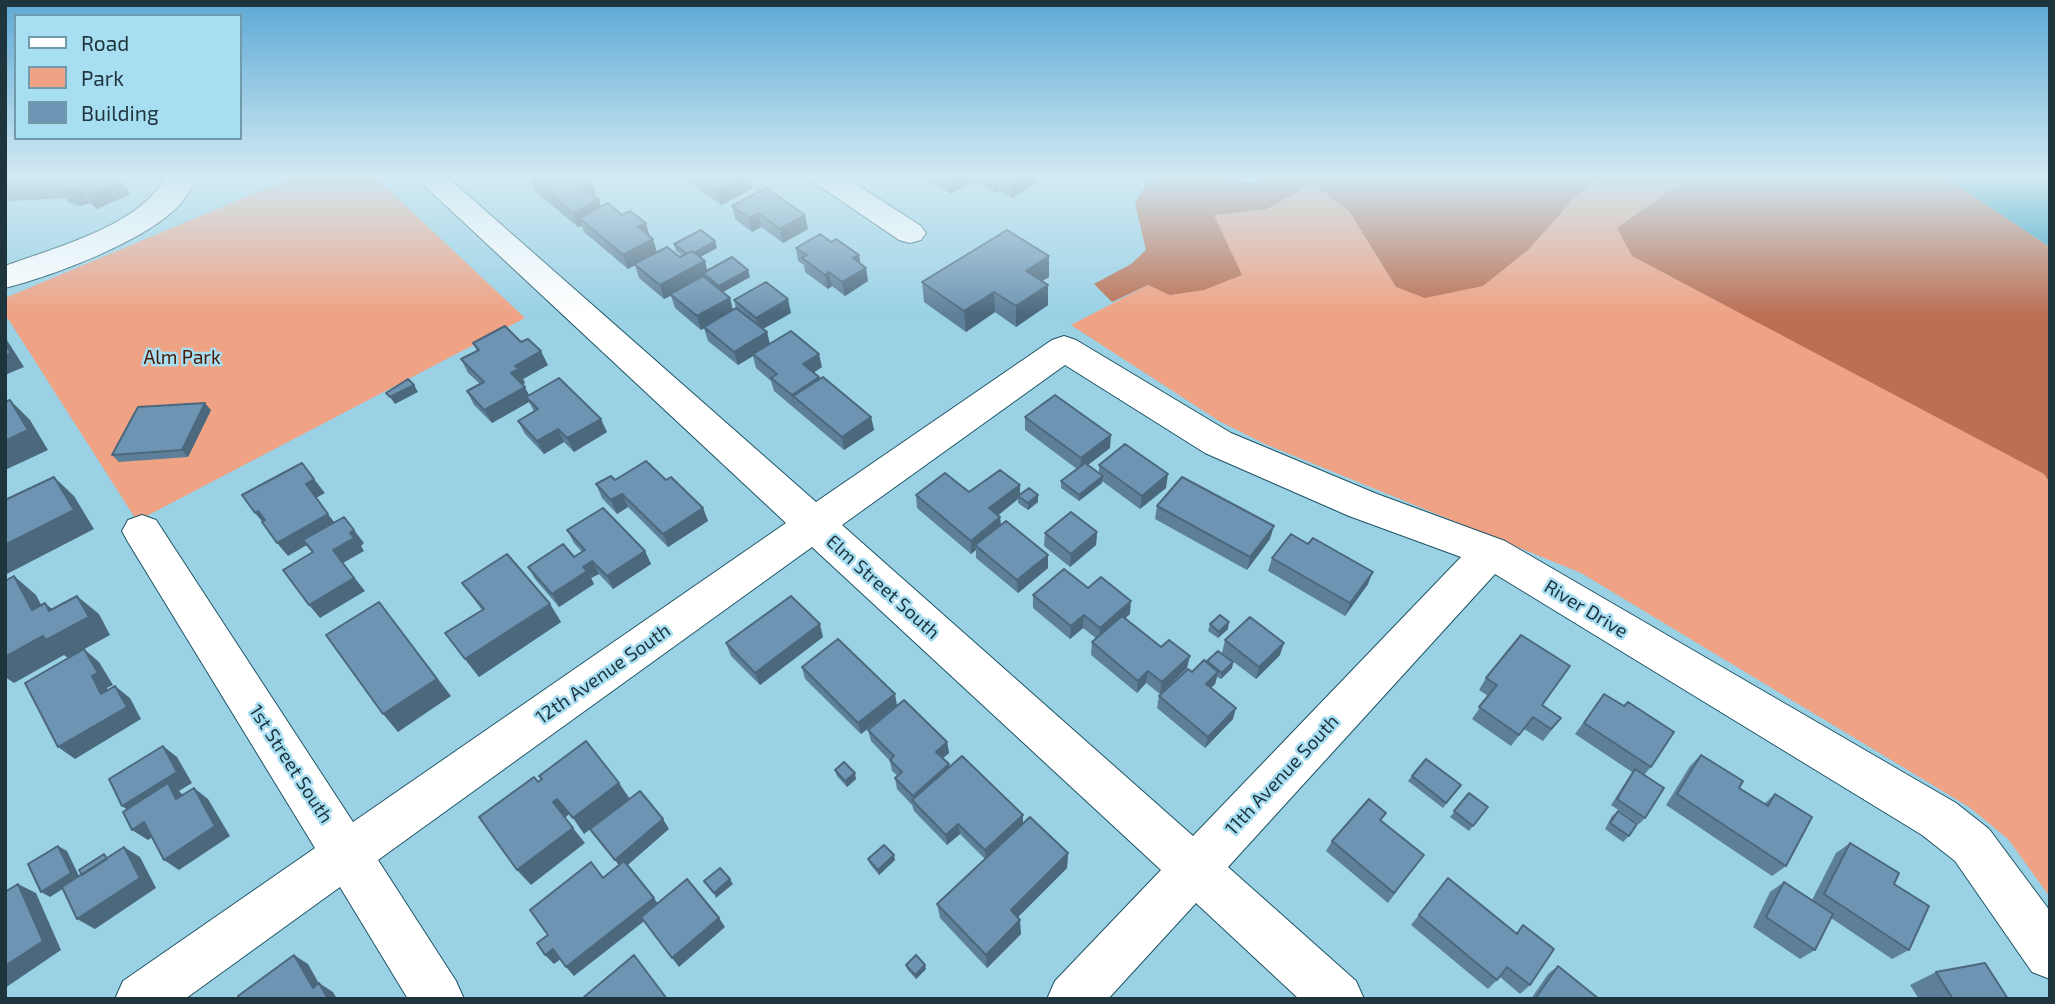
<!DOCTYPE html>
<style>
body{margin:0}
#map{position:relative;width:2055px;height:1004px;overflow:hidden;background:#9ad1e5;font-family:"Exo 2",sans-serif}
canvas{display:block}
.frame{position:absolute;inset:0;border:7px solid #1f353d;pointer-events:none}
.legend{position:absolute;left:14px;top:14px;width:228px;height:126px;box-sizing:border-box;background:#a7def2;border:2px solid #719aaa;margin:0;padding:9px 12px;list-style:none;font-size:21px;color:#1f353d}
.legend li{display:flex;align-items:center;gap:14px;height:35px}
.legend b{width:35px;border:2px solid #719aaa}
</style>
<div id="map">
<canvas width="2055" height="1004"></canvas>
<div class="frame"></div>
<ul class="legend">
<li><b style="height:9px;background:#fff"></b>Road</li>
<li><b style="height:19px;background:#efa284"></b>Park</li>
<li><b style="height:19px;background:#6d94b2"></b>Building</li>
</ul>
</div>
<script>
const g = document.querySelector('canvas').getContext('2d');
g.lineJoin = 'round';
function fill(path, color) { g.fillStyle = color; g.fill(path, 'evenodd'); }
function strokePath(path, color, width, dash) { g.strokeStyle = color; g.lineWidth = width; g.lineCap = dash ? 'butt' : 'round'; g.setLineDash(dash || []); g.stroke(path); }
function label(font, color, halo, rows, align = 'center') {
  g.font = font + ' "Exo 2",sans-serif'; g.lineWidth = 5; g.setLineDash([]); g.textBaseline = 'middle'; g.strokeStyle = halo; g.fillStyle = color; for (const [text, x, y, turn = 0] of rows) {
    g.save(); g.translate(x, y); g.rotate((+turn || 0) * Math.PI / 180); g.textAlign = isNaN(turn) ? turn : align; if (halo) g.strokeText(text, 0, 0); g.fillText(text, 0, 0); g.restore();
  }
}
const green = new Path2D(`
 M298 175H373L525 318 137 521 5 314V298Z
 M1603 175H1692L1617 228 2044 474 2050 483V897L2008 839 1969 807 1581 573 1265 444 1219 421 1071 325 1148 285 1241 274 1213 214 1267 209 1313 184 1349 211 1396 287 1529 249 1576 196Z`);
const forest = new Path2D(`
 M1162 175H1206L1254 183 1271 175H1603L1576 196 1529 249 1483 286 1425 298 1396 287 1349 211 1313 184 1267 209 1214 215 1242 275 1204 290 1170 295 1148 285 1112 302 1094 284 1131 264 1146 250 1135 203 1148 181Z
 M1692 175H1942L2050 247V483L2044 474 1632 256 1617 228Z`);
const water = new Path2D(`
 M1942 175H2050V247Z`);
const minor = new Path2D(`
 M167 175H197C192 185 188 195 181 203 149 240 53 276 5 288V266C56 247 141 226 167 175Z
 M413 175H445L816 502 1052 340 1064 336 1076 340 1231 433 1377 494 1505 541 1956 803 1989 829 2050 911V979L2032 972 1955 861 1922 835 1495 574 1228 867 1356 981 1364 999H1299L1196 903 1108 999H1047L1055 981 1161 870 812 547 378 860 456 981 464 999H408L340 887 185 999H115L123 981 315 848 128 542 122 531 128 520 142 515 156 520 353 822 786 523ZM1065 365 1205 453 1349 516 1461 557 1193 836 842 525Z
 M807 175H842L921 226 926 233 921 240 910 243 899 240 812 181Z`);
const wall = new Path2D(`
 M681 175H749L752 189 721 205Z
 M928 175H1037V182L1012 198 1000 190 995 193 974 181 951 194 928 180Z
 M570 177 591 180 596 194 593 196 601 207 653 239 657 252 680 257 683 256 676 251 674 244 717 248 700 257 705 261 707 271 750 277 723 292 730 298 733 310 736 308 734 300 791 313 763 329 767 332 770 344 822 367 813 373 819 377 820 379 871 417 874 430 844 450 774 391 771 381 756 368 753 356 738 365 708 341 704 328 701 330 675 308 671 296 664 299 639 278 635 265 628 269 584 232 582 226 578 227 535 191 530 178Z
 M5 178 120 181 130 194 97 209 90 203 80 206 69 203 65 198 10 201 5 195Z
 M732 206 805 215 808 229 783 243 761 227 752 232 735 219Z
 M831 242 859 255 860 263 868 281 845 296 832 286 828 289 805 272 804 265 798 261 796 248Z
 M1049 256V277L1042 281 1048 305 1016 327 995 312 966 332 924 302 922 282Z
 M521 342 548 365 523 379 525 383 522 384 529 395 607 432 574 452 564 442 544 454 525 434 518 421 534 411 529 402 492 423 474 405 467 391 480 384 468 373 461 359 477 351 473 343Z
 M211 410 188 457 119 462 112 455Z
 M1025 417 1110 448 1088 465 1099 473V465L1166 488 1140 509 1102 481V483L1079 501 1061 488V481L1077 469 1025 430Z
 M615 480H666L703 508 708 521 668 547 628 507 617 514 602 498 596 484Z
 M969 492 1020 495 1038 502 1028 510 1018 503V499L998 515 1000 517 1001 525 1048 568 1018 593 976 558V550L971 554 917 508 916 495Z
 M1157 506 1270 539 1247 570 1155 519Z
 M567 530 645 551 651 564 613 589 599 574 591 578 594 584 559 607 535 579 528 567 574 557 582 552 574 543Z
 M1097 532 1096 545 1070 567 1044 546 1045 533Z
 M1272 558 1368 584 1345 616 1268 571Z
 M462 583 550 604 561 622 479 677 445 633 482 610Z
 M1088 588 1130 614 1125 618 1187 668 1160 694 1146 683 1137 693 1091 655 1092 642 1097 639 1083 628 1070 639 1033 608V595Z
 M1210 624 1228 629 1218 638 1208 631Z
 M823 637 760 685 731 656 726 643Z
 M1225 640 1280 655 1256 679 1222 653Z
 M1207 661 1233 662 1232 668 1221 679 1217 677 1215 684 1211 688 1233 719 1205 748 1157 708 1159 696 1192 672 1207 663Z
 M802 667 897 705 947 742 949 753 943 758 949 764V767L1023 823 1068 853 1067 868 1018 917 1021 934 987 968 940 918 937 904 985 859 960 834 947 845 914 811 912 805 897 789 895 778 898 776 892 771 890 761 871 741 868 730 897 706 861 734 805 679Z
 M1486 678 1542 705 1561 718 1543 741 1524 729 1511 746 1472 719 1488 696 1479 690Z
 M1604 694 1651 767 1644 775 1645 818 1639 824 1611 805 1632 772 1575 734Z
 M1701 755 1739 788 1764 804 1775 794 1786 866 1772 876 1666 805 1690 766Z
 M835 770 856 779 847 787 837 776Z
 M1412 776 1461 785 1443 808 1408 781Z
 M1469 793 1488 807 1469 831 1450 817Z
 M1618 811 1629 836 1623 842 1605 829 1612 816Z
 M1381 820 1424 855 1388 903 1326 851 1332 841Z
 M1850 843 1894 884 1909 950 1892 959 1831 918 1815 950 1800 959 1753 927 1770 892 1784 882 1812 900 1836 853Z
 M868 859 895 860 879 875 870 864Z
 M1448 878 1516 933 1523 925 1530 985 1520 994 1500 977 1488 989 1411 925Z
 M906 965 926 969 916 979 907 969Z
 M1558 966 1599 999H1531L1548 974Z
 M1936 972 2008 999H1919L1910 985Z`);
const shadedWall = new Path2D(`
 M749 175 752 189 721 205 718 191Z
 M960 175H974V181L951 194 950 180Z
 M1027 175H1037V182L1012 198V184Z
 M1000 177V190L995 193V179Z
 M591 180 596 194 586 199 581 185Z
 M120 181 130 194 97 209 87 195Z
 M80 189 90 203 80 206 69 192Z
 M599 200 604 214 579 218 582 226 578 227 573 213Z
 M758 213 761 227 752 232 749 218Z
 M805 215 808 229 783 243 780 229Z
 M646 223 650 237 638 227Z
 M653 239 657 253 628 269 623 255Z
 M715 241 717 248 691 262 689 255Z
 M859 255 861 269 853 258Z
 M1049 256V277L1026 291V271Z
 M705 261 708 275 703 273 704 277 664 299 660 285Z
 M866 268 868 281 845 296 842 282Z
 M748 270 750 277 721 293 719 286Z
 M829 272 832 286 828 289 825 275Z
 M1048 285V305L1016 327V306Z
 M994 292 995 312 966 332 964 311Z
 M730 298 733 311 701 330 697 316Z
 M788 299 791 313 759 331 756 318Z
 M767 332 770 346 753 354V356L738 365 734 352Z
 M5 337 24 367 5 375Z
 M541 351 548 365 523 379 525 383 518 387 511 373 515 366Z
 M819 354 822 367 805 378 803 364Z
 M819 377 822 391 793 396 795 409 792 395Z
 M414 385 418 392 395 404 390 397Z
 M525 387 532 401 526 397 529 402 492 423 484 410Z
 M10 400 30 420 48 450 5 470V441Z
 M205 403 211 410 188 457 182 450Z
 M871 417 874 430 844 450 842 437Z
 M601 419 607 432 574 452 567 438Z
 M558 429 564 442 544 454 537 441Z
 M1111 435 1110 448 1080 471 1081 458Z
 M1168 474 1166 488 1140 509 1142 496Z
 M1103 476 1102 483 1079 501V495Z
 M54 477 74 496 94 529 5 575V545Z
 M314 479 325 493 316 498 306 484Z
 M1020 485V497L1018 496V499L990 522 989 508Z
 M622 494 628 507 617 514 611 500Z
 M1038 495V502L1028 510V503Z
 M703 508 708 521 668 547 663 534Z
 M258 511 269 524 266 526 255 513Z
 M328 514 338 527 288 556 277 543Z
 M1000 517 1001 531 975 545 976 550 971 554V541Z
 M1274 526 1270 539 1247 570 1250 557Z
 M354 530 364 543 361 546 364 551 343 563 365 591 320 618 309 605 333 550 350 533Z
 M1097 532 1096 545 1070 567 1071 554Z
 M645 551 651 564 613 589 607 576Z
 M1048 555V568L1018 593 1017 580Z
 M592 561 599 574 591 578 594 584 559 607 552 594 583 567Z
 M1373 572 1368 584 1345 616 1350 603Z
 M14 576 36 595 54 629 32 610Z
 M77 596 99 614 110 635 68 658 64 655 14 683 5 677V657L49 611 45 603 67 622Z
 M1131 601 1130 614 1099 641 1100 628Z
 M550 604 561 622 479 677 465 659Z
 M1084 615 1083 628 1070 639 1071 626Z
 M394 621 451 696 398 732 383 714Z
 M1229 622 1228 629 1218 638 1219 632Z
 M820 624 823 637 760 685 755 673Z
 M1284 643 1280 655 1256 679 1259 667Z
 M84 649 99 662 113 685 107 688 116 706 101 694 92 676Z
 M1190 656 1187 668 1160 694 1162 682Z
 M1233 662 1232 668 1221 679 1222 673Z
 M1148 671 1146 683 1137 693 1138 681Z
 M1218 672 1215 684 1203 695 1206 684Z
 M115 686 130 698 141 719 75 759 58 747Z
 M895 694 897 705 861 734 858 723Z
 M1236 708 1233 719 1205 748 1208 737Z
 M947 742 949 753 937 763 936 752Z
 M163 746 177 757 192 783 179 791 182 794 191 810 176 799 138 817 122 806Z
 M949 764 950 775 914 803 913 796Z
 M855 773 856 779 847 787 845 781Z
 M619 783 630 799 584 834 573 818Z
 M194 788 208 799 230 836 179 870 164 860Z
 M557 799 569 814 565 818 553 802Z
 M1023 815V825L986 861 985 850Z
 M663 819 669 829 622 870 615 860Z
 M144 822 159 833 148 840 132 830Z
 M958 824 960 834 947 845 946 835Z
 M573 828 585 843 531 885 517 870Z
 M58 846 67 851 80 878 50 897 41 892Z
 M124 847 140 857 156 888 95 929 77 919Z
 M1068 853 1067 868 1011 924V910Z
 M894 855 895 860 879 875 878 870Z
 M730 879 733 884 716 898 714 893Z
 M18 884 36 893 61 950 5 988V966Z
 M654 898 661 908 574 976 566 967Z
 M719 918 725 927 679 967 672 958Z
 M1020 920 1021 934 987 968 986 955Z
 M553 949 562 958 554 964 545 955Z
 M294 955 308 964 326 996 313 988Z
 M925 965 926 969 916 979 915 975Z
 M319 983 333 992 337 999H328Z`);
const building = new Path2D(`
 M8 175H113L120 181 87 195 80 189 69 192 58 189 57 184 5 187V178Z
 M536 175H568L570 177 574 175H584L591 180 581 185 599 200 573 213 530 178Z
 M696 175H749L718 191Z
 M941 175H960L950 180Z
 M987 175H1027L1012 184 1000 177 995 179Z
 M766 188 805 215 780 229 758 213 749 218 732 206Z
 M608 203 622 215 630 211 646 223 638 227 653 239 623 255 579 218Z
 M701 230 715 241 694 253 692 251 687 254 674 244Z
 M1007 230 1049 256 1026 271 1048 285 1016 306 994 292 964 311 922 282Z
 M820 234 831 242 836 239 859 255 853 258 866 268 842 282 829 272 825 275 802 258 807 255 796 248Z
 M667 247 680 257 692 251 705 261 660 285 634 264Z
 M732 257 748 270 719 286 703 273Z
 M703 276 730 298 697 316 670 294Z
 M766 282 788 299 756 318 734 300Z
 M736 308 767 332 734 352 704 327Z
 M505 326 521 342 528 339 541 351 515 366 519 369 511 373 525 387 484 410 467 391 484 382 461 359 479 350 473 343Z
 M791 331 819 354 803 364 819 377 792 395 771 378 777 374 753 354Z
 M5 344 11 353 5 356Z
 M823 377 871 417 842 437 793 396Z
 M559 378 601 419 567 438 558 429 537 441 518 421 538 409 526 397Z
 M408 379 414 385 390 397 386 393Z
 M1055 395 1111 435 1081 458 1025 417Z
 M10 400 28 430 5 441V402Z
 M205 403 182 450 112 455 138 407Z
 M1125 444 1168 474 1142 496 1099 465Z
 M646 461 666 480 671 477 703 508 663 534 622 494 611 500 596 484 611 476 615 480Z
 M302 463 314 479 306 484 328 514 277 543 262 522 265 520 258 511 255 513 242 495Z
 M1085 463 1103 476 1079 495 1061 481Z
 M1000 470 1020 485 989 508 1000 517 971 541 916 495 945 473 969 492Z
 M54 477 74 510 5 545V500Z
 M1182 477 1274 526 1250 557 1157 506Z
 M1029 488 1038 495 1028 503 1018 496Z
 M603 508 645 551 607 576 592 561 583 567 587 571 552 594 528 567 563 544 574 557 585 550 567 530Z
 M1071 512 1097 532 1071 554 1045 533Z
 M344 517 354 530 350 533 354 538 333 550 354 578 309 605 283 570 313 552 303 540Z
 M1006 521 1048 555 1017 580 975 545Z
 M1291 534 1308 544 1313 538 1373 572 1350 603 1272 558Z
 M507 554 550 604 465 659 445 633 484 609 462 583Z
 M1064 569 1088 588 1101 577 1131 601 1100 628 1084 615 1071 626 1033 595Z
 M14 576 32 610 45 603 49 611 77 596 89 617 46 640 43 636 5 657V581Z
 M791 596 820 624 755 673 726 643Z
 M379 602 437 679 383 714 326 635Z
 M1220 615 1229 622 1219 632 1210 624Z
 M1122 616 1161 647 1169 640 1190 656 1162 682 1148 671 1138 681 1092 642Z
 M1250 617 1284 643 1259 667 1225 640Z
 M1521 635 1570 666 1542 705 1561 718 1551 729 1533 717 1519 735 1479 707 1497 685 1486 678Z
 M838 639 895 694 858 723 802 667Z
 M84 649 98 673 92 676 101 694 115 686 127 707 58 747 25 683Z
 M1218 651 1233 662 1222 673 1207 661Z
 M1204 660 1218 672 1206 684 1236 708 1208 737 1159 696 1188 669 1192 672Z
 M1604 694 1624 706 1628 702 1674 732 1651 767 1584 723Z
 M904 700 947 742 936 752 949 764 913 796 895 778 902 772 890 760 894 756 868 730Z
 M586 741 619 783 573 818 557 799 553 802 573 828 517 870 479 817 534 777 538 782 542 779 539 776Z
 M163 746 177 772 122 806 109 779Z
 M1701 755 1743 781 1739 788 1768 806 1775 794 1812 817 1786 866 1677 794Z
 M962 756 1023 815 985 850 958 824 946 835 912 800Z
 M1426 759 1461 785 1446 803 1412 776Z
 M844 762 855 773 845 781 835 770Z
 M1635 769 1664 788 1645 818 1617 799Z
 M168 783 176 799 194 788 215 826 164 860 144 822 132 830 123 812Z
 M640 791 663 819 615 860 590 829Z
 M1469 793 1488 807 1473 826 1454 811Z
 M1369 799 1386 813 1380 820 1424 855 1394 893 1332 841Z
 M1618 811 1637 824 1629 836 1610 823Z
 M1030 817 1068 853 1011 910 1020 920 986 955 937 904Z
 M1850 843 1899 873 1894 884 1929 906 1909 950 1824 894Z
 M884 845 894 855 878 870 868 859Z
 M58 846 71 873 41 892 28 864Z
 M124 847 140 878 77 919 62 887Z
 M104 854 107 859 82 875 79 870Z
 M624 861 654 898 566 967 553 949 545 955 537 943 548 935 530 910 591 862 603 878Z
 M720 868 730 879 714 893 704 881Z
 M1448 878 1517 934 1523 925 1554 949 1530 985 1507 967 1497 980 1419 915Z
 M687 879 719 918 672 958 641 917Z
 M1784 882 1833 914 1815 950 1766 917Z
 M18 884 43 941 5 966V892Z
 M294 955 313 988 319 983 328 999H239L238 996Z
 M634 955 667 999H586L584 997Z
 M916 955 925 965 915 975 906 965Z
 M1985 963 2008 999H1953L1936 972Z
 M1558 966 1599 999H1535Z`);
const parkNames = [
 ["Alm Park",182,358]
];
const streetNames = [
 ["Elm Street South",883,587,42],
 ["River Drive",1586,609,31],
 ["12th Avenue South",603,674,-35],
 ["1st Street South",291,764,57],
 ["11th Avenue South",1282,775,-47]
];
fill(green, '#efa284');
fill(forest, '#bb7053');
fill(water, '#2c99b9');
strokePath(minor, '#1e5465', 2);
fill(minor, '#fff');
fill(wall, '#5e7f99');
fill(shadedWall, '#4c687d');
fill(building, '#6d94b2');
strokePath(building, '#4c687d', 2);
const sky = g.createLinearGradient(0, 0, 0, 315);
sky.addColorStop(0, '#5da9d5');
sky.addColorStop(0.56, '#d2eaf3');
sky.addColorStop(1, '#d2eaf300');
g.fillStyle = sky;
g.fillRect(0, 0, 2055, 315);
label('19px', '#4a1903', '#a7def2', parkNames);
label('19px', '#1f353d', '#a7def2', streetNames);
</script>
